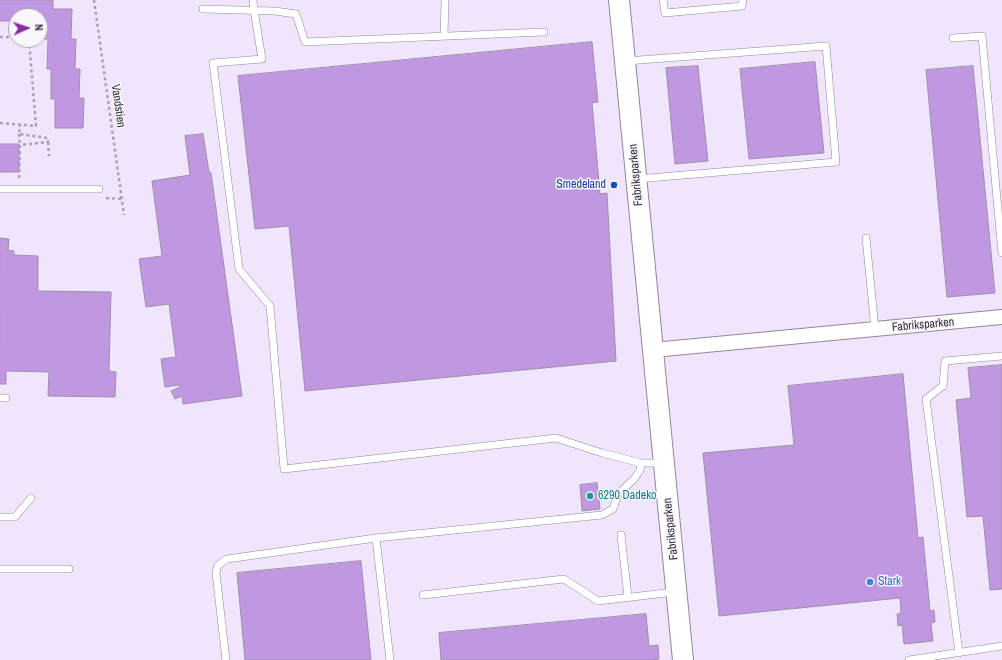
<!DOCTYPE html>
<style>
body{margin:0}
#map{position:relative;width:1002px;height:660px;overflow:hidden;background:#f1e5fc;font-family:"Archivo Narrow",sans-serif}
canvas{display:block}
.north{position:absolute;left:8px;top:8px;width:40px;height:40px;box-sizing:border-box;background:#f9f6fc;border:1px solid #aba7af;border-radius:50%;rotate:87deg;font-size:11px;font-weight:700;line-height:16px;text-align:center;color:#37313c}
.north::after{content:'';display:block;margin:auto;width:14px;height:18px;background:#84309f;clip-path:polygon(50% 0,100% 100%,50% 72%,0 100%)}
</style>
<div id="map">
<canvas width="1002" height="660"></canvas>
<div class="north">N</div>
</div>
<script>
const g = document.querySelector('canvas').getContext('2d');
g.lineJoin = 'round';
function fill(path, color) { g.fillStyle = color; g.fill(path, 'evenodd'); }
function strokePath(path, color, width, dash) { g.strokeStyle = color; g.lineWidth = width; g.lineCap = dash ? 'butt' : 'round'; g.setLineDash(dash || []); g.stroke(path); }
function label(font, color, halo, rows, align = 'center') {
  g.font = font + ' "Archivo Narrow",sans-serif'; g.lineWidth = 3; g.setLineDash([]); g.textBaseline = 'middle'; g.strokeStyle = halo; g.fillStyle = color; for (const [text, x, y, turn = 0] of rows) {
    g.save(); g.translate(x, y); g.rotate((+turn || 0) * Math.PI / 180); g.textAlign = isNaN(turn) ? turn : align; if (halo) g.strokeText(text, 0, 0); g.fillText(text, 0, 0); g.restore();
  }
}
const building = new Path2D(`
 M0 0H53V9H72L71 39H76L75 69H80L79 98H84L83 128H55V99H51V69H47L48 39H43V22H40V16H16V21H0Z
 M592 42 598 102 592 103 600 194 607 193 616 361 305 391 289 226 255 229 238 76Z
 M815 62 824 153 749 159 740 69Z
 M698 66 708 161 675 164 666 68Z
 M973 66 995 293 947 297 926 70Z
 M203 134 209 172 211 173 242 396 183 404 182 396 175 399 171 391 180 387V385L165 387 161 359 176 357 169 304 146 307 139 259 162 256 152 181 190 175 185 136Z
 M0 144H19V172H0Z
 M0 238 9 239 8 250 14 251V255L38 256V291L111 292 109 371 116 372 115 397 48 396 49 372 6 371V384H0Z
 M1002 365V589L990 590 983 516 967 517 956 400 971 398 968 368Z
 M903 374 918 538 923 537 930 611 934 610 935 622 931 623 933 641 904 644 902 625 898 626 897 614 901 613 900 598 719 616 703 453 794 445 788 386Z
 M597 483 600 509 582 511 580 485Z
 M361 561 371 660H245L237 573Z
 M646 614 649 646 658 645 659 659 652 660H441L439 633Z`);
const path = new Path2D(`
 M94 0 124 215
 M0 37H16
 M0 123 36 126 29 40
 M19 134 20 145
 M48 142 49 156
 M19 178 20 145 48 142V138L19 134 20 125
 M106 198 122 199`);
const lane = new Path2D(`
 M253 0 254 10 262 59 213 63 239 269 270 306 284 469 556 438 602 453 641 463H663
 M663 0 665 13 742 6 743 0
 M203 9 275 11 296 14 305 42 544 32
 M444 36 445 0
 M953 38 982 36 1002 253
 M626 61 826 46 836 162 637 179
 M0 189H99
 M866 238 875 329
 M0 398H6
 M0 517H15L31 498
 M621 535 628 597
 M376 538 390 660
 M0 569H69
 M423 595 564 579 598 601 674 592
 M959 653 926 399 943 386 945 361 1002 356
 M226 660 216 573 218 565 227 559 376 538 602 515 613 509 618 494 635 478 640 470 641 463
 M909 660 1002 646`);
const street = new Path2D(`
 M653 350 1002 317`);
const secondary = new Path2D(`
 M619 0 683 660`);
const markers = [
 [614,185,4,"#1a4fb4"],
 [590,496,4,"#0f9aa8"],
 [870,582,4,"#3f7fe0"]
];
const streetNames = [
 ["Vandstien",118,106,82],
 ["Fabriksparken",636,175,-95],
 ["Fabriksparken",923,325,-5],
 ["Fabriksparken",671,529,-96]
];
const transitNames = [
 ["Smedeland",606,185]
];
const cultureNames = [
 ["6290 Dadeko",598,496]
];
const shopNames = [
 ["Stark",878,582]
];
fill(building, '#c098e1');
strokePath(building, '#9d8fa9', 1);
strokePath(lane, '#93859f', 8);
strokePath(street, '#93859f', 16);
strokePath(secondary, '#93859f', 22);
strokePath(path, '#aaa0b2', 2.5, [3, 3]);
strokePath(lane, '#fff', 7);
strokePath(street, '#fff', 14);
strokePath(secondary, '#fff', 20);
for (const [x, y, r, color] of markers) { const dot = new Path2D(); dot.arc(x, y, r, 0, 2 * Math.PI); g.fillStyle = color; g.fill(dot); strokePath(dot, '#f9f6fc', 1.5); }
label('12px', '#37313c', '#f9f6fc', streetNames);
label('12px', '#164399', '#f9f6fc', transitNames, 'right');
label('12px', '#0d838f', '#f9f6fc', cultureNames, 'left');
label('12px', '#366cbe', '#f9f6fc', shopNames, 'left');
</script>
